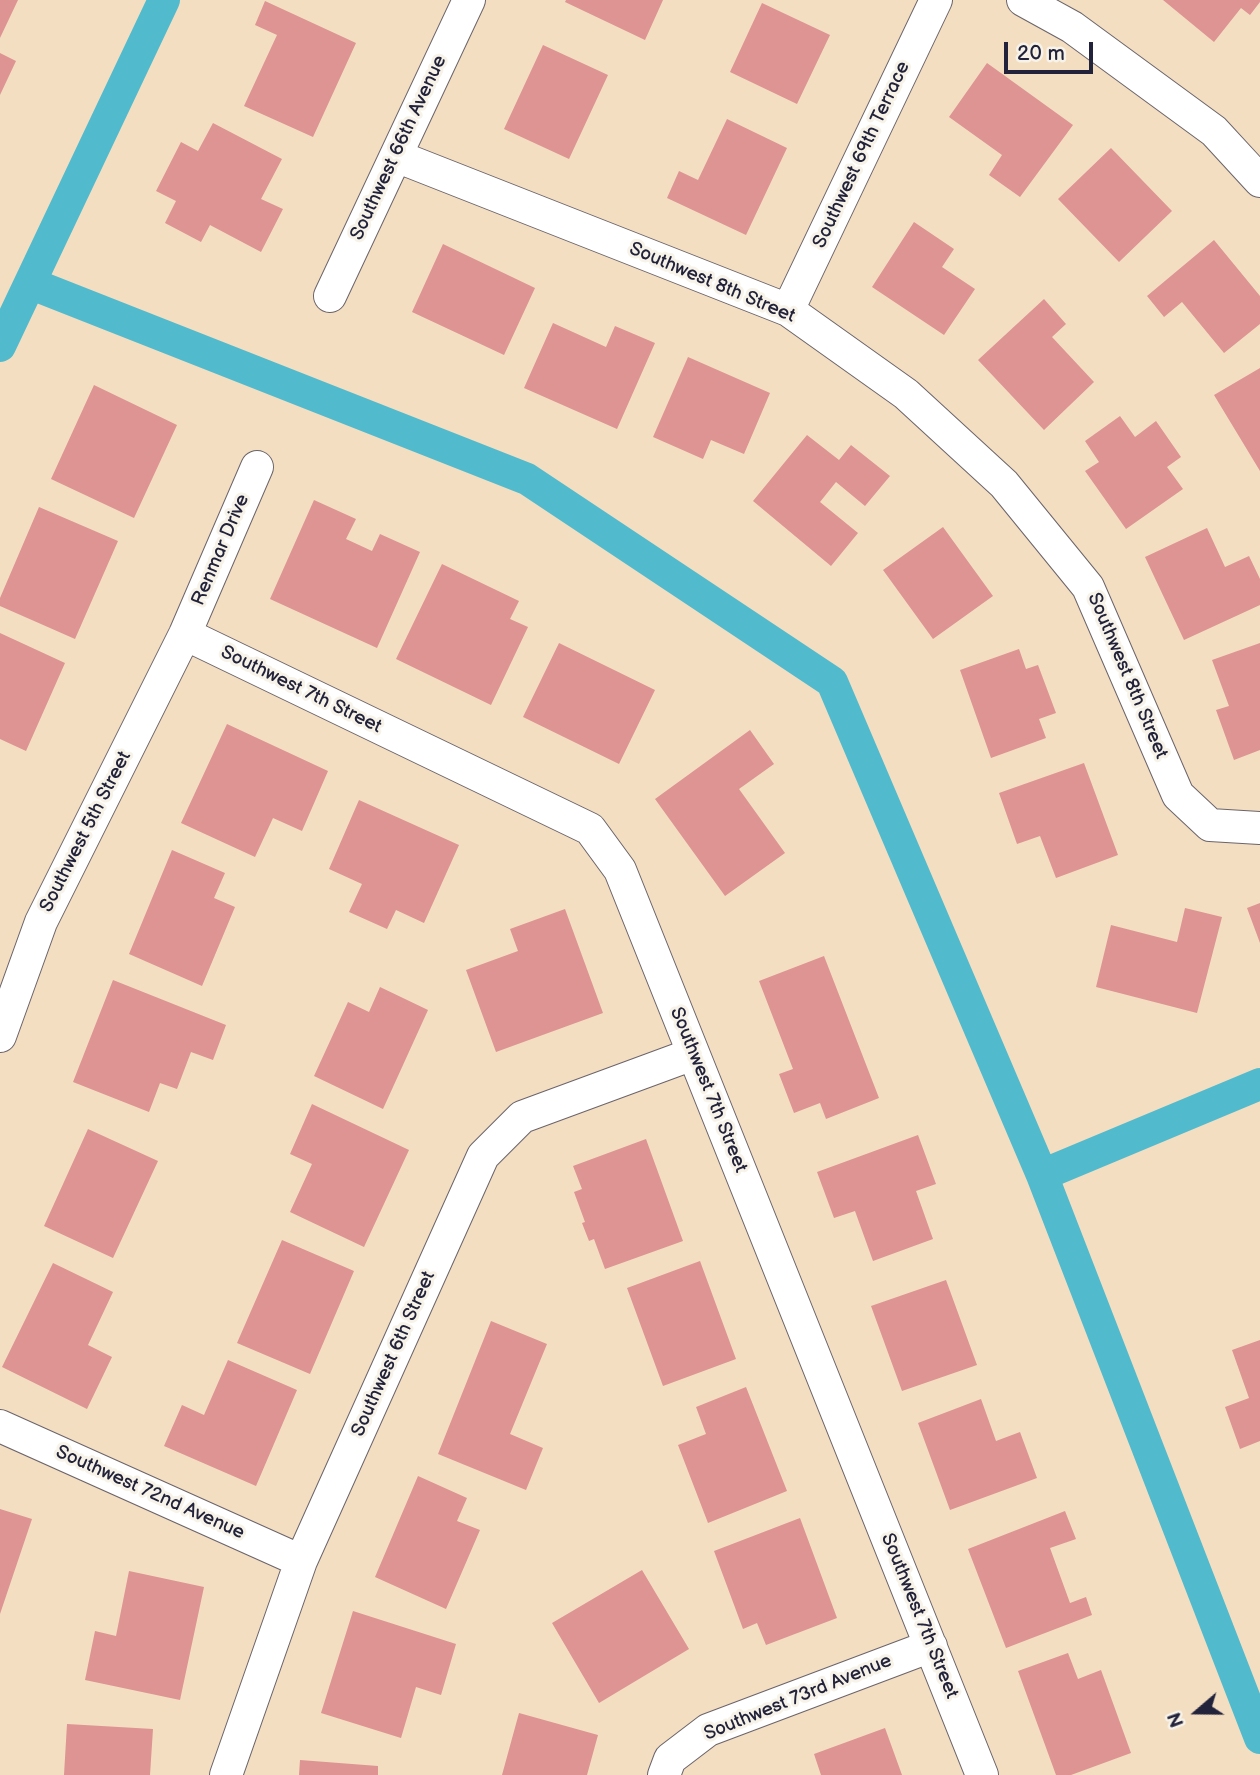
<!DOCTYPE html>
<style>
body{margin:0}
#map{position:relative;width:1260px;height:1775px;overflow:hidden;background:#f3dec2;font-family:"Balsamiq Sans",sans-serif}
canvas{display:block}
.north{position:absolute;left:1162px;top:1677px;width:70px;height:70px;-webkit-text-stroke:5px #f7f3e8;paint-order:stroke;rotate:250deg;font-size:19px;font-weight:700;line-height:28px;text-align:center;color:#22223b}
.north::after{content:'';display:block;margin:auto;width:24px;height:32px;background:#22223b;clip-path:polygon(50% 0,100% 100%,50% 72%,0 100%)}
.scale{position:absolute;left:1004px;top:42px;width:89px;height:32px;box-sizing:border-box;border:4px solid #22223b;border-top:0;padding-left:9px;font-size:21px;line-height:24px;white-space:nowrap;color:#22223b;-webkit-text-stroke:5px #f7f3e8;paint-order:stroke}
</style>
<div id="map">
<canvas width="1260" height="1775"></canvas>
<div class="north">N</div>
<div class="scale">20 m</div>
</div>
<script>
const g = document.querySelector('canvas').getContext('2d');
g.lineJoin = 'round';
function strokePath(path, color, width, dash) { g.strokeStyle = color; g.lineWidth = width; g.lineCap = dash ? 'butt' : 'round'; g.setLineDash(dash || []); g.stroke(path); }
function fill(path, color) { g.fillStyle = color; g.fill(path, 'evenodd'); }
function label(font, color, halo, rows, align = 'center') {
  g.font = font + ' "Balsamiq Sans",sans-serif'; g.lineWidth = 6; g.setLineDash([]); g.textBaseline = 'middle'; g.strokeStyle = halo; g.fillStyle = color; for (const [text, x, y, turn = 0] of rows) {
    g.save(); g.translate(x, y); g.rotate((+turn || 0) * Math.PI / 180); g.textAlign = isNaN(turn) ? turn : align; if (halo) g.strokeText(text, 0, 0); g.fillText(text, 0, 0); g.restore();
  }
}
const canal = new Path2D(`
 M32 284 527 479 832 682 1042 1175 1260 1084
 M0 346 164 0
 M1042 1175 1260 1738`);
const building = new Path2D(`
 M0 0H18L0 38Z
 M566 0H663L645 40 565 2Z
 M1163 0H1260V2L1250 15 1241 8 1214 42Z
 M265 1 356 43 313 137 244 106 277 35 255 25Z
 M762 3 830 35 797 104 730 72Z
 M543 45 608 75 569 159 504 129Z
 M0 53 16 61 0 95Z
 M987 63 1073 125 1020 197 989 175 1002 155 949 117Z
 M727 119 787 148 746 235 667 198 679 171 698 180Z
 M213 123 282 159 261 199 283 209 261 252 210 225 201 242 165 223 176 201 156 191 181 142 198 151Z
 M1111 148 1172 211 1119 262 1058 199Z
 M914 222 954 249 942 267 975 289 944 335 872 287Z
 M1214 240 1260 296V324L1224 353 1182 302 1164 317 1147 296Z
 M443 244 535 288 504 355 412 312Z
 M1044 299 1066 324 1052 337 1094 382 1044 430 978 360Z
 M553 323 606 347 615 326 655 343 617 429 524 388Z
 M688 357 770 393 744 454 711 440 703 459 653 437Z
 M1260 368V471L1214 395Z
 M94 385 177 425 134 518 51 479Z
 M1120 416 1135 437 1156 421 1181 457 1167 467 1183 489 1126 529 1085 471 1099 462 1085 441Z
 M807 435 839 460 851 445 890 476 865 506 836 482 820 502 858 533 831 566 753 501Z
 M314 500 356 519 346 539 372 551 380 534 420 552 377 648 270 599Z
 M39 507 118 541 75 639 0 606V598Z
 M943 527 993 596 933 639 883 570Z
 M1207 528 1225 567 1249 556 1260 579V605L1184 640 1145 557Z
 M442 564 519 601 510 619 528 627 491 705 396 659Z
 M0 633 65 663 26 751 0 739Z
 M559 643 655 690 619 764 523 717Z
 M1260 643V750L1234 760 1216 710 1229 706 1212 660Z
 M1019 649 1026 669 1038 665 1056 713 1039 719 1046 738 991 758 960 670Z
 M227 724 328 771 302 831 273 818 255 857 181 823Z
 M750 730 774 764 739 789 785 853 725 896 655 799Z
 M1084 763 1118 855 1056 878 1040 836 1017 844 999 793Z
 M359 800 459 845 424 923 396 910 387 929 349 912 362 884 329 869Z
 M172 850 225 873 214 898 235 907 202 986 129 954Z
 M1260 903V943L1247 908Z
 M1185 908 1222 917 1197 1013 1096 987 1111 925 1177 942Z
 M565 909 603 1013 496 1052 466 970 518 951 510 929Z
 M824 956 879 1098 826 1119 820 1103 794 1113 779 1074 793 1069 759 981Z
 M113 980 226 1025 213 1060 191 1052 177 1089 160 1083 149 1112 73 1082Z
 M380 987 428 1010 383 1109 314 1076 348 1002 369 1012Z
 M312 1104 409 1150 364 1247 290 1212 312 1164 290 1154Z
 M88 1129 158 1161 113 1258 44 1226Z
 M918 1135 936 1184 916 1191 933 1239 873 1261 855 1211 834 1218 817 1172Z
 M646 1139 683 1241 605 1269 594 1239 589 1241 582 1223 585 1222 574 1192 582 1189 573 1166Z
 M282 1240 354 1271 310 1374 237 1343Z
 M700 1261 736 1359 663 1386 627 1288Z
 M53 1263 113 1292 88 1345 112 1357 87 1409 2 1367Z
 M946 1280 977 1365 902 1391 871 1306Z
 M491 1321 547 1344 510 1434 543 1448 526 1490 438 1454Z
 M1260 1340V1441L1240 1449 1225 1407 1249 1398 1232 1350Z
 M228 1360 297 1390 256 1486 164 1446 182 1405 204 1415Z
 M746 1387 787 1491 708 1523 678 1445 706 1434 696 1407Z
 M981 1399 996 1441 1020 1432 1037 1478 950 1510 918 1423Z
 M418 1476 467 1498 457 1521 480 1530 446 1609 375 1577Z
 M0 1509 32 1519 0 1614Z
 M1065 1511 1076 1539 1050 1548 1070 1603 1086 1597 1092 1615 1006 1648 968 1549Z
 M800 1518 837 1618 766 1645 757 1623 743 1629 714 1551Z
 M642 1570 689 1649 599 1703 552 1623Z
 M129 1571 204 1587 180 1700 85 1680 95 1631 116 1636Z
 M353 1611 456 1644 441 1695 416 1687 401 1738 321 1713Z
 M1068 1653 1078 1679 1101 1670 1131 1753 1071 1775H1056L1018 1671Z
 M519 1713 598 1735 587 1775H502Z
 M67 1724 153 1729 150 1775H64Z
 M885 1728 902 1775H821L814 1754Z
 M300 1760 378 1766V1775H299Z`);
const minor = new Path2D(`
 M1023 0 1072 27 1214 131 1260 181
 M396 156 788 310 906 394 1004 484 1088 587 1178 795 1210 825 1260 828
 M330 296 469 0
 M788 310 936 0
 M185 634 590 829 620 870 982 1775
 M0 1036 41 922 185 634 257 467
 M0 1426 301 1561
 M226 1775 301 1561 483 1156 522 1117 693 1054
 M664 1775 670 1759 708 1730 931 1646`);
const streetNames = [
 ["Southwest 66th Avenue",399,148,-65],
 ["Southwest 69th Terrace",862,155,-65],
 ["Southwest 8th Street",712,283,23],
 ["Renmar Drive",221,550,-67],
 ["Southwest 8th Street",1127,676,67],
 ["Southwest 7th Street",301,690,26],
 ["Southwest 5th Street",86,832,-63],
 ["Southwest 7th Street",708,1090,68],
 ["Southwest 6th Street",394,1354,-66],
 ["Southwest 72nd Avenue",150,1493,24],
 ["Southwest 7th Street",919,1616,68],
 ["Southwest 73rd Avenue",798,1698,-22]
];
strokePath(canal, '#51bbcd', 32);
fill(building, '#dd9493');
strokePath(minor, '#6b646a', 34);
strokePath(minor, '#fff', 32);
label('19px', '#22223b', '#f7f3e8', streetNames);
</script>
